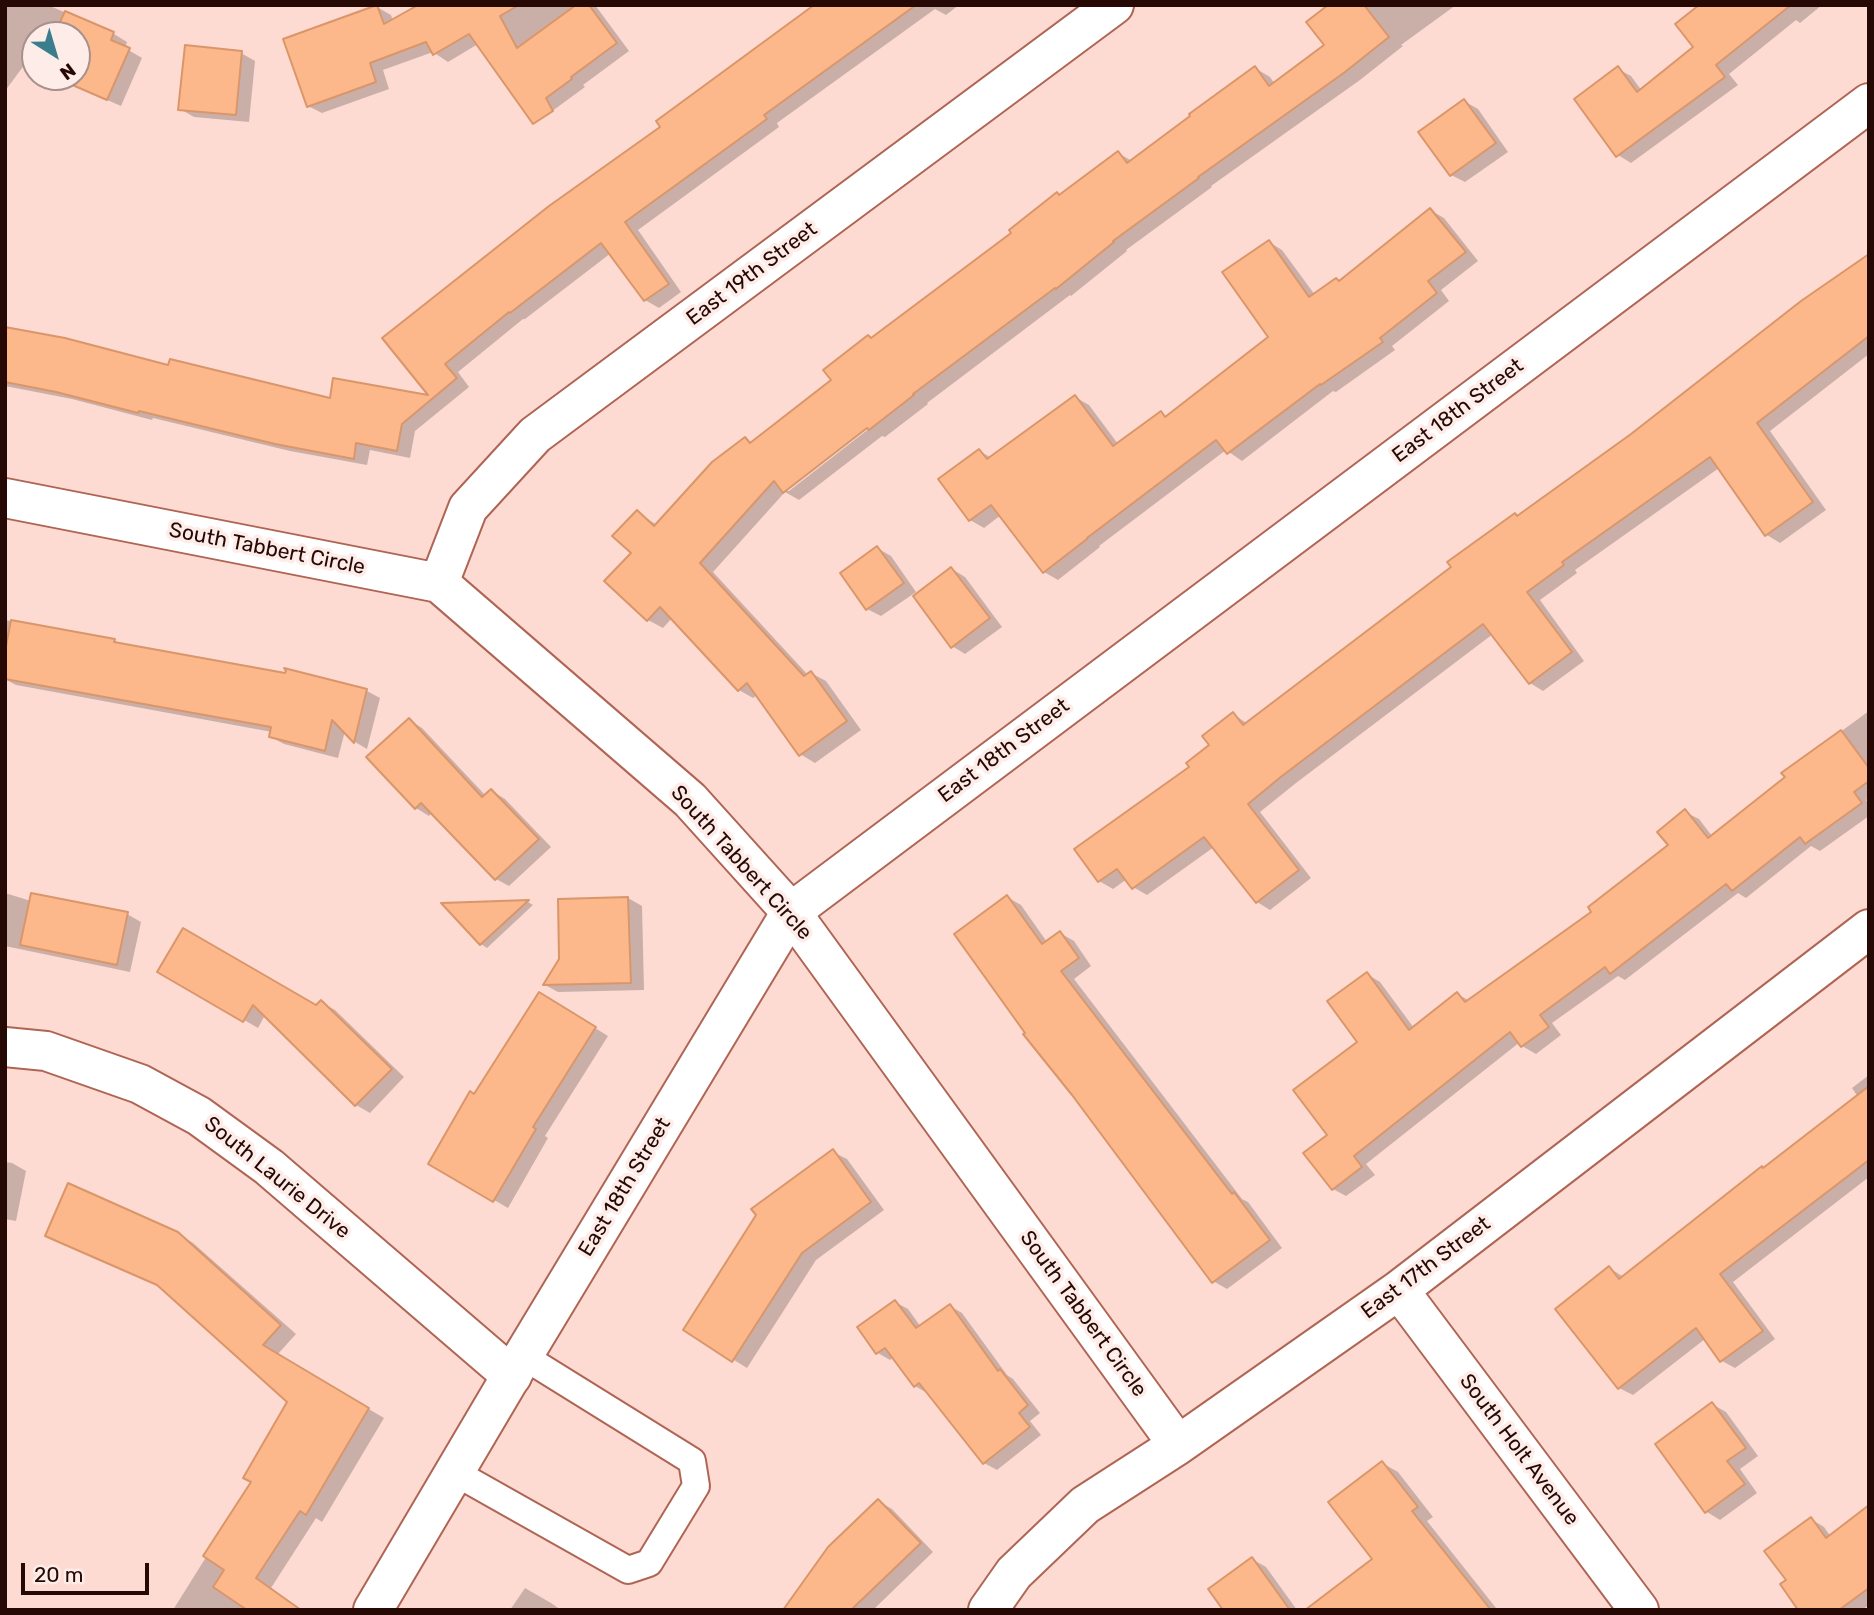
<!DOCTYPE html>
<style>
body{margin:0}
#map{position:relative;width:1874px;height:1615px;overflow:hidden;background:#fddbd2;font-family:Rubik,sans-serif}
canvas{display:block}
.frame{position:absolute;inset:0;border:7px solid #260905;pointer-events:none}
.north{position:absolute;left:21px;top:21px;width:70px;height:70px;box-sizing:border-box;background:#feece8;border:2px solid #a8918d;border-radius:50%;rotate:143deg;font-size:19px;font-weight:700;line-height:28px;text-align:center;color:#260905}
.north::after{content:'';display:block;margin:auto;width:24px;height:32px;background:#3a7e8d;clip-path:polygon(50% 0,100% 100%,50% 72%,0 100%)}
.scale{position:absolute;left:21px;top:1563px;width:128px;height:32px;box-sizing:border-box;border:4px solid #260905;border-top:0;padding-left:9px;font-size:21px;line-height:24px;white-space:nowrap;color:#260905;-webkit-text-stroke:5px #feece8;paint-order:stroke}
</style>
<div id="map">
<canvas width="1874" height="1615"></canvas>
<div class="frame"></div>
<div class="north">N</div>
<div class="scale">20 m</div>
</div>
<script>
const g = document.querySelector('canvas').getContext('2d');
g.lineJoin = 'round';
function fill(path, color) { g.fillStyle = color; g.fill(path, 'evenodd'); }
function strokePath(path, color, width, dash) { g.strokeStyle = color; g.lineWidth = width; g.lineCap = dash ? 'butt' : 'round'; g.setLineDash(dash || []); g.stroke(path); }
function label(font, color, halo, rows, align = 'center') {
  g.font = font + ' Rubik,sans-serif'; g.lineWidth = 7; g.setLineDash([]); g.textBaseline = 'middle'; g.strokeStyle = halo; g.fillStyle = color; for (const [text, x, y, turn = 0] of rows) {
    g.save(); g.translate(x, y); g.rotate((+turn || 0) * Math.PI / 180); g.textAlign = isNaN(turn) ? turn : align; if (halo) g.strokeText(text, 0, 0); g.fillText(text, 0, 0); g.restore();
  }
}
const shadow = new Path2D(`
 M5 5H48L114 34 127 42 125 48 142 58 121 106 54 77H77V35H35V69L25 64 5 91Z
 M421 5H595L629 51 583 85 585 87 540 120 526 112 478 44 448 62 433 52 383 70 389 89 322 113 308 106 377 7 391 15 393 21Z
 M817 5H959L946 15 935 9 777 123 779 127 638 230 681 292 659 308 645 300 611 253 525 319H523L458 372 469 387 415 431 410 458 370 450 367 465 290 451 153 418 152 420 72 399 5 386V328L170 368 331 400 432 397 385 339 663 127Z
 M1331 5H1456L1401 45 1403 46 1360 80 1211 186 1212 187 1126 250 1127 251 1071 296 1070 295 927 403 928 404 885 437 882 436 799 500 785 492 713 572 808 675 811 673 826 681 861 730 815 763 800 754 757 695 753 698 739 690 672 618 663 628 648 620 606 581 633 553 637 512 657 525 746 439 753 443 834 381 872 339 1118 153 1132 161 1255 68 1270 77 1275 84 1326 45ZM873 421 875 424 789 491H783Z
 M1703 5H1822L1800 23 1796 20 1729 74 1738 85 1631 163 1618 155V69L1631 76 1642 91 1695 48Z
 M241 53 255 61 249 122 194 117 180 109Z
 M1464 101 1478 109 1508 152 1465 182 1451 175Z
 M1430 210 1444 218 1478 261 1441 290 1449 301 1392 346 1395 350 1336 392 1333 391 1242 461 1226 450 1099 546 1100 547 1058 580 1044 572 1001 515 984 528 970 520 940 479 979 451 992 458 1075 397 1089 405 1118 444 1161 413 1168 417 1270 337 1269 242 1282 250 1315 295 1339 282Z
 M1869 255V354L1770 431 1826 510 1780 543 1767 535 1719 468 1575 570 1577 573 1540 600 1584 661 1543 691 1530 683 1493 634 1296 783 1260 812 1311 878 1270 910 1257 902 1214 847 1147 895 1133 887 1127 879 1113 889 1099 881 1191 767 1211 746 1233 714 1248 724 1518 517 1632 436Z
 M877 548 891 556 916 592 881 616 867 609Z
 M952 569 965 577 1002 627 965 654 952 646Z
 M5 620 114 640 124 646 287 675 288 671 367 691 380 698 367 749 355 742 345 731 338 758 284 744 271 737 272 732 16 685 5 679Z
 M1869 711V798L1866 800 1869 804V816L1820 851 1811 846 1746 898 1738 893 1625 980 1618 976 1552 1023 1561 1035 1536 1054 1522 1046 1520 1042 1366 1164 1375 1175 1346 1196 1333 1189 1329 1135 1359 1042 1367 974 1380 982 1414 1028 1457 994 1470 1001 1594 912 1670 846 1685 812 1699 819 1712 836 1787 778 1784 773Z
 M409 720 422 728 486 796 492 791 505 799 551 847 509 886 496 879 433 812 429 816 416 808Z
 M5 893 31 901 127 914 141 922 130 972 5 946Z
 M1007 897 1021 905 1047 942 1060 933 1074 941 1091 966 1074 979 1242 1199 1248 1202 1282 1248 1227 1289 1213 1281Z
 M628 898 642 906 644 990 558 992 545 985Z
 M528 902 533 905 487 948 481 944 445 905Z
 M159 971 317 1007 321 1002 335 1010 404 1077 370 1113 356 1105 265 1015 258 1028Z
 M553 1002 608 1036 545 1136 548 1138 508 1208 431 1164 475 1096Z
 M1869 1075V1177L1733 1282 1775 1339 1735 1368 1722 1361 1705 1339 1633 1395 1619 1388 1609 1268 1624 1277 1858 1097 1852 1088Z
 M833 1152 847 1159 884 1210 816 1260 747 1368 685 1330Z
 M5 1162 12 1163 26 1171 16 1221 5 1219Z
 M177 1233 193 1243 296 1334 277 1355 384 1418 322 1522 316 1518 271 1588 280 1595 271 1610H173L253 1482 290 1401 163 1288 63 1244Z
 M895 1302 908 1309 921 1327 950 1306 962 1313 1007 1375 1013 1379 1040 1413 1030 1421 1041 1435 997 1470 984 1463 927 1393 915 1386 894 1357 890 1360 878 1353Z
 M1712 1404 1726 1412 1758 1456 1740 1469 1757 1493 1720 1520 1707 1512Z
 M1382 1463 1398 1472 1433 1517 1427 1521 1496 1608V1610H1326L1375 1560Z
 M878 1501 892 1509 933 1552 873 1610H786Z
 M1869 1507V1605L1862 1610H1800L1788 1581 1811 1519 1824 1527 1831 1537Z
 M1252 1559 1266 1567 1297 1610H1225Z
 M525 1588 551 1603 561 1610H510Z`);
const building = new Path2D(`
 M377 5 384 24 418 5H519L500 16 517 48 576 5H589L617 43 571 77 572 79 546 98 553 111 533 124 469 34 433 55 426 42 370 63 376 82 307 107 283 39Z
 M814 5H916L764 115 767 119 625 222 669 284 644 301 601 243 510 313 509 312 445 364 457 378 402 424 397 451 356 443 354 459 275 444 139 411 138 413 56 392 5 382V327L65 338 168 365 170 359 330 398 333 378 428 395 382 338 549 206 660 127 656 121Z
 M1328 5H1364L1389 37 1345 72 1198 177 1199 178 1113 241 1114 242 1056 289 1055 288 913 394 914 395 869 430 867 428 783 493 774 481 700 563 804 676 811 671 847 721 799 756 747 683 738 691 660 607 647 621 604 581 631 553 612 536 637 510 654 526 712 462 745 437 750 443 831 380 823 370 868 335 871 338 1011 233 1009 230 1057 192 1059 195 1118 151 1127 163 1190 116 1189 114 1255 66 1269 86 1324 45 1306 22Z
 M1699 5H1791L1716 65 1725 77 1616 157 1574 99 1618 66 1637 92 1693 47 1675 24Z
 M65 11 114 32 111 40 130 48 107 100 54 77H77V35H54Z
 M185 45 242 51 236 115 178 110Z
 M1464 99 1496 143 1450 176 1418 132Z
 M1430 208 1466 252 1428 281 1437 293 1380 338 1383 342 1321 385 1320 384 1227 454 1216 440 1087 538V539L1043 573 991 505 969 521 938 479 979 449 987 459 1075 395 1113 446 1161 411 1165 417 1268 337 1222 272 1269 240 1309 297 1336 278 1339 281Z
 M1869 254V336L1757 423 1813 502 1765 536 1710 457 1562 562 1564 565 1527 592 1572 652 1529 684 1483 624 1282 776 1248 804 1299 870 1256 903 1204 837 1132 889 1117 869 1098 882 1074 849 1189 767 1186 763 1209 745 1202 736 1233 712 1243 725 1451 567 1447 562 1515 513 1517 516 1631 434 1801 301Z
 M877 546 904 583 866 610 840 573Z
 M951 567 990 618 951 648 913 596Z
 M11 620 115 639 114 642 285 673 286 671 284 668 367 689 354 743 332 720 325 751 269 737 271 727 5 679V651Z
 M409 718 482 797 491 789 539 839 495 880 421 803 415 809 366 757Z
 M1841 730 1869 768V781L1854 792 1862 803 1805 844 1800 837 1732 891 1726 884 1610 974 1605 967 1540 1015 1549 1027 1521 1047 1510 1032 1354 1156 1362 1167 1332 1190 1303 1153 1327 1135 1293 1090 1357 1042 1327 1001 1367 972 1409 1030 1457 992 1465 1002 1591 912 1588 907 1668 845 1657 832 1685 809 1708 838 1785 777 1781 773Z
 M31 893 128 912 117 965 20 945Z
 M1007 895 1042 944 1060 931 1079 958 1061 971 1232 1194 1234 1192 1270 1240 1212 1283 1072 1095 1023 1034 1025 1033 954 934Z
 M628 897 631 983 543 985 559 959 558 899Z
 M529 900 480 945 441 903Z
 M183 928 316 1005 321 1000 392 1069 355 1106 253 1005 243 1022 157 972Z
 M539 992 596 1027 533 1127 536 1129 493 1202 428 1164 470 1091 474 1094Z
 M1869 1086V1160L1720 1274 1763 1331 1720 1362 1696 1328 1618 1389 1555 1309 1609 1266 1619 1279 1762 1166 1763 1168Z
 M833 1149 871 1202 802 1253 732 1362 683 1330 756 1215 751 1209Z
 M68 1183 178 1232 281 1325 263 1345 369 1408 306 1515 300 1511 256 1578 301 1610H247L213 1587 224 1570 203 1556 251 1482 243 1478 287 1402 157 1285 45 1236Z
 M895 1300 916 1328 950 1304 998 1371 1000 1369 1028 1405 1019 1413 1030 1427 983 1464 919 1383 914 1387 885 1348 876 1354 857 1327Z
 M1712 1402 1746 1448 1727 1461 1745 1484 1705 1513 1655 1444Z
 M1382 1461 1418 1507 1412 1511 1491 1610H1305L1372 1559 1328 1502Z
 M878 1499 921 1543 851 1610H783L828 1547Z
 M1869 1505V1588L1839 1610H1798L1780 1584 1786 1580 1764 1551 1811 1517 1826 1538Z
 M1252 1557 1290 1610H1223L1208 1589Z`);
const lane = new Path2D(`
 M454 1472 628 1570 649 1563 696 1486 692 1461 523 1356`);
const street = new Path2D(`
 M5 498 439 583 690 800 791 912 1178 1445
 M439 583 468 508 535 435 1114 5
 M5 1047 46 1051 140 1084 199 1116 269 1167 512 1376
 M1399 1290 1639 1610
 M988 1610 1014 1573 1085 1505 1178 1445 1399 1290 1869 929`);
const secondary = new Path2D(`
 M373 1610 523 1356 791 912 1869 103`);
const streetNames = [
 ["East 19th Street",752,274,-37],
 ["East 18th Street",1458,411,-37],
 ["South Tabbert Circle",267,549,11],
 ["East 18th Street",1004,751,-37],
 ["South Tabbert Circle",741,863,48],
 ["South Laurie Drive",277,1178,39],
 ["East 18th Street",625,1187,-59],
 ["East 17th Street",1426,1268,-37],
 ["South Tabbert Circle",1083,1314,54],
 ["South Holt Avenue",1519,1450,53]
];
fill(shadow, '#0003');
fill(building, '#fcb78a');
strokePath(building, '#d9966b', 2);
strokePath(lane, '#af6554', 30);
strokePath(street, '#af6554', 42);
strokePath(secondary, '#af6554', 42);
strokePath(lane, '#fff', 26);
strokePath(street, '#fff', 38);
strokePath(secondary, '#fff', 38);
label('21px', '#260905', '#feece8', streetNames);
</script>
